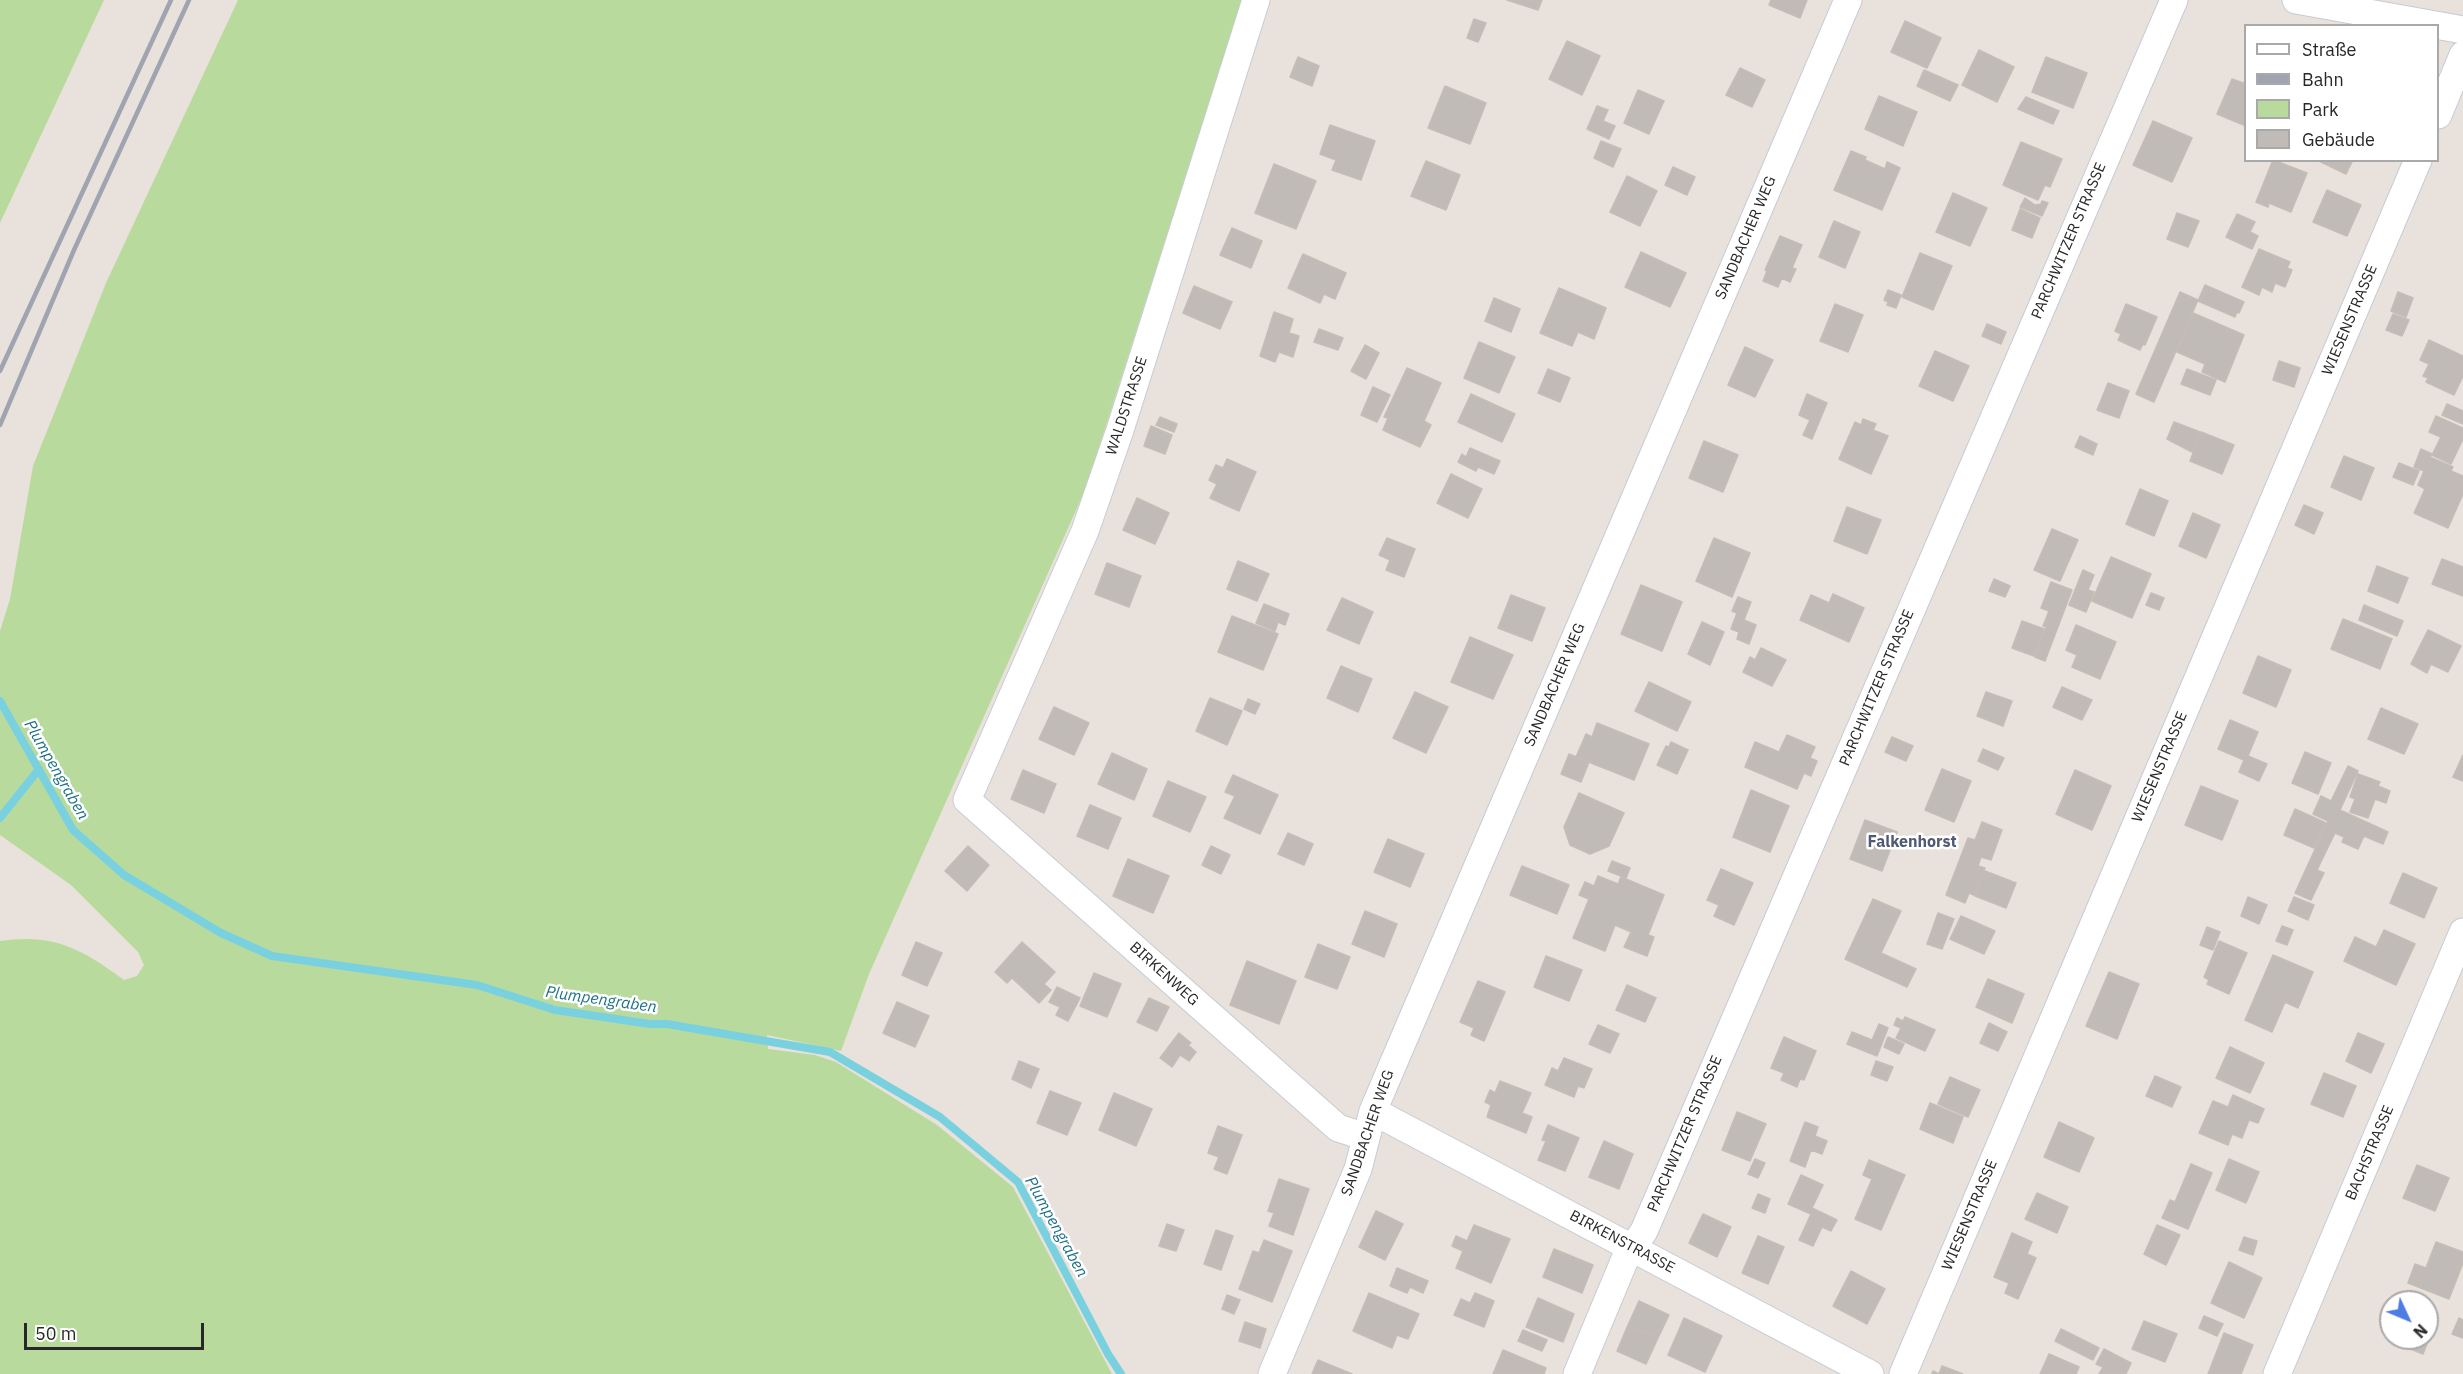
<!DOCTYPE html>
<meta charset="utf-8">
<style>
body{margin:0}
#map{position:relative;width:2463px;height:1374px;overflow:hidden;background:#e9e1db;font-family:"IBM Plex Sans",sans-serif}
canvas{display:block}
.legend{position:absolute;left:2244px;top:24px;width:195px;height:138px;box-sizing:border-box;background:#fff;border:2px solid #a9a9a9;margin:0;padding:8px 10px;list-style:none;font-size:18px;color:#282828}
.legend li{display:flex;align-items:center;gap:12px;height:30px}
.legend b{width:30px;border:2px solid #a9a9a9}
.north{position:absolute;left:2379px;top:1290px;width:60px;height:60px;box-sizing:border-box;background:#fff;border:2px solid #a9a9a9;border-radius:50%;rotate:134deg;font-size:16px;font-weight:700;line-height:24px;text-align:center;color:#282828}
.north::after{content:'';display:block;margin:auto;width:21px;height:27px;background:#4d7ce4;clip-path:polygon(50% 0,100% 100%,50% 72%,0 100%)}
.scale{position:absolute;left:24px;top:1323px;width:180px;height:27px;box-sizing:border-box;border:3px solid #282828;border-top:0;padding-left:8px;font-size:18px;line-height:21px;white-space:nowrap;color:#282828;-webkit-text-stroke:4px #fff;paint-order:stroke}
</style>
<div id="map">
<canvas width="2463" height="1374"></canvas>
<ul class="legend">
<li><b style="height:8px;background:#fff"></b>Straße</li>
<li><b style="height:8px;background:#9fa4b0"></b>Bahn</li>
<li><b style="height:16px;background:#b9da9d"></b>Park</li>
<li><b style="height:16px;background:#c1bbb8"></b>Gebäude</li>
</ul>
<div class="north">N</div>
<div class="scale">50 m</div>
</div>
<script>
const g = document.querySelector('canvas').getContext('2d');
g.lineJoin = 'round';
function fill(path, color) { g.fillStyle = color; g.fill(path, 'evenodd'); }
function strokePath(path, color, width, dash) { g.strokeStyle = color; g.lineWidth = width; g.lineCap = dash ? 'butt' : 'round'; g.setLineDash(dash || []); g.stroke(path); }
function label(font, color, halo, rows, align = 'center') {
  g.font = font + ' "IBM Plex Sans",sans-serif'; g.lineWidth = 5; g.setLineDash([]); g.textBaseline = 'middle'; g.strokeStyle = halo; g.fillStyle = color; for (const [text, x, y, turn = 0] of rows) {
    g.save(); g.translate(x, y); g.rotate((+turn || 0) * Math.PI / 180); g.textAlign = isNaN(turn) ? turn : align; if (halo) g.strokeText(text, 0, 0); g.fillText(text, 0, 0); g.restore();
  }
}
const green = new Path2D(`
 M0 0H104L0 223Z
 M238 0H1242L1086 488 869 974 841 1051 767 1035 768 1049 815 1055 836 1062 937 1125 1013 1187 1112 1374H0V941C54 933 82 949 124 980L137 976 144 965 138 952 71 885 0 835V631L10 599 33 466 106 283Z`);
const stream = new Path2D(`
 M0 701 73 830 124 875 221 933 272 956 477 985 555 1010 650 1024H667L830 1052 940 1117 1018 1182 1108 1354 1121 1374
 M0 818 39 769`);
const building = new Path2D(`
 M1507 0H1542L1538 10Z
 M1771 0H1807L1800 18 1769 5Z
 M1474 19 1486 23 1478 42 1467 38Z
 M1905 21 1941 38 1927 68 1891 52Z
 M1567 41 1600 56 1582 95 1549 79Z
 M1979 50 2014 67 1997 102 1962 85Z
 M1298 57 1319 66 1312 86 1290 77Z
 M2046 57 2087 73 2073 108 2032 92Z
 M1740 68 1765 80 1752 107 1726 95Z
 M1924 70 1958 85 1950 101 1917 86Z
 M2232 79 2246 84V126L2217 114Z
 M1445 86 1486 103 1470 144 1428 128Z
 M1638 90 1664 101 1649 134 1624 123Z
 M1879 96 1917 112 1903 146 1865 129Z
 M2026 97 2059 111 2053 124 2018 109Z
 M1597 106 1608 110 1603 121 1615 126 1609 139 1587 129Z
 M2153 121 2192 138 2172 182 2133 165Z
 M1330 125 1375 141 1361 180 1332 170 1336 160 1320 154Z
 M1601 141 1621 149 1613 167 1594 158Z
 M2021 142 2062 159 2050 187 2045 185 2038 200 2003 185Z
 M1851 151 1866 157 1865 160 1885 169 1887 162 1900 168 1882 210 1834 190Z
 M2273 160 2307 173 2291 212 2269 203 2268 207 2256 202Z
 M2317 160H2353L2346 174Z
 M1426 161 1460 175 1446 210 1411 196Z
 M1274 164 1316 181 1296 229 1255 213Z
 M1673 167 1695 177 1687 195 1665 185Z
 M1627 176 1657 191 1640 226 1610 212Z
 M2327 190 2361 205 2347 236 2313 222Z
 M1953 193 1987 208 1970 246 1936 232Z
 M2025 198 2035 205 2041 204 2042 201 2048 203 2042 216 2020 207Z
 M2020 209 2040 218 2032 238 2012 230Z
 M2177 213 2199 221 2188 247 2167 239Z
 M2237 214 2255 222 2250 232 2258 236 2252 249 2226 237Z
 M1834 221 1860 232 1845 268 1819 257Z
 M1232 228 1262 241 1251 268 1220 255Z
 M1780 236 1802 245 1792 268 1796 269 1790 282 1782 278 1778 287 1763 281 1767 271 1765 270Z
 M2259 249 2290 262 2287 268 2292 270 2285 287 2275 283 2272 292 2262 287 2259 295 2242 287Z
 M1641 252 1686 273 1670 307 1625 287Z
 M1920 253 1952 266 1933 310 1902 297Z
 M1303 254 1346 273 1335 299 1324 294 1320 303 1288 288Z
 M2205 285 2244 302 2239 313 2237 312 2235 317 2198 301Z
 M1194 286 1232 302 1220 329 1183 313Z
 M1559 288 1606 308 1594 339 1578 332 1572 346 1540 333Z
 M1888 290 1901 295 1896 308 1887 305 1888 302 1884 300Z
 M2180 292 2198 300 2154 402 2136 394Z
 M2398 292 2413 298 2406 317 2391 311Z
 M1494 298 1520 309 1511 332 1485 321Z
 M1835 304 1863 315 1848 352 1820 341Z
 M2126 304 2157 317 2145 345 2143 344 2140 350 2118 340 2121 334 2115 331Z
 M1274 312 1293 319 1289 333 1299 336 1293 357 1279 352 1275 362 1260 356Z
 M2193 313 2244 335 2225 382 2202 372 2205 364 2177 352Z
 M2393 314 2409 320 2402 336 2386 330Z
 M1987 324 2006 332 2001 344 1982 336Z
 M1319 329 1343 338 1338 350 1314 342Z
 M2429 340 2463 356V376L2454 395 2426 382 2428 378 2423 376 2429 364 2420 360Z
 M1479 342 1515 357 1499 393 1464 378Z
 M1365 345 1379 353 1366 379 1351 371Z
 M1745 347 1773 360 1755 397 1728 385Z
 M1935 351 1969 366 1953 401 1919 386Z
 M2279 361 2300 368 2294 387 2273 380Z
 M1407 368 1441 383 1424 421 1431 425 1420 447 1383 430 1388 418 1384 417Z
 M1548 369 1570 378 1560 402 1538 393Z
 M2187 369 2216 380 2210 395 2181 384Z
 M2108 383 2129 391 2119 418 2097 410Z
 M1373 387 1390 395 1377 422 1361 415Z
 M1471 394 1515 414 1502 442 1458 422Z
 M1807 394 1827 403 1812 439 1803 435 1810 420 1799 415Z
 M2447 404 2463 411V424L2442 415Z
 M2436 416 2463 428V439L2451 464 2432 455 2441 437 2429 432Z
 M1160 417 1177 424 1174 432 1156 425Z
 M1863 419 1876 424 1873 430 1888 436 1871 474 1839 459 1855 422 1861 425Z
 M2174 422 2200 432 2192 452 2167 439Z
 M1151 426 1172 435 1165 454 1144 446Z
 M2201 432 2234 445 2222 474 2190 461Z
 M2080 436 2097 444 2093 455 2075 447Z
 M1704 441 1738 455 1723 492 1689 478Z
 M1470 448 1500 461 1494 474 1478 467 1476 471 1458 462 1462 454 1466 457Z
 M2421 449 2432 454 2430 457 2453 467 2451 471 2463 476V494L2448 528 2414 513 2425 489 2418 485 2424 471 2414 467Z
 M2344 456 2374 468 2361 500 2331 487Z
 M1227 459 1256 472 1239 511 1210 498 1217 484 1209 480 1216 465 1223 468Z
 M2399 463 2419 471 2413 485 2393 477Z
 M1451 474 1482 489 1468 518 1437 503Z
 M2140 489 2168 501 2154 536 2126 524Z
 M1137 498 1169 513 1155 544 1123 530Z
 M2304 505 2323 513 2314 534 2295 525Z
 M1847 507 1881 520 1867 554 1834 541Z
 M2193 513 2220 525 2206 558 2179 546Z
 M2052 529 2078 540 2060 581 2034 570Z
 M1387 538 1415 549 1404 577 1386 570 1390 560 1379 555Z
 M1714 538 1750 553 1732 597 1696 581Z
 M2111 557 2151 574 2132 618 2092 601Z
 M2442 559 2463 567V596L2432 584Z
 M1238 561 1269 574 1257 601 1227 589Z
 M1107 563 1141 576 1129 607 1095 594Z
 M2377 566 2408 578 2398 603 2368 591Z
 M2083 570 2094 575 2088 590 2094 592 2086 612 2069 605Z
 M1994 579 2010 586 2005 597 1989 591Z
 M2051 582 2072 590 2045 661 2035 657 2046 627 2043 626 2049 611 2041 608Z
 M1641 585 1682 602 1662 651 1621 634Z
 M2151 593 2164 598 2159 610 2146 605Z
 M1833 594 1864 608 1849 642 1800 620 1811 595 1829 603Z
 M1511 595 1545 608 1532 641 1498 628Z
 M1738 597 1751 602 1744 620 1756 625 1749 644 1737 639 1739 632 1731 629 1737 613 1732 611Z
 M1342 598 1373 612 1359 644 1327 630Z
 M1264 604 1289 614 1285 625 1278 622 1275 631 1256 623Z
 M2364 605 2403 621 2397 636 2359 620Z
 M1232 616 1278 634 1263 670 1218 652Z
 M2343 619 2392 639 2380 669 2331 649Z
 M2022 621 2044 629 2034 656 2012 648Z
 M1702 622 1724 632 1710 665 1688 654Z
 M2076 625 2116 642 2100 679 2072 667 2077 655 2066 650Z
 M2428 630 2461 646 2448 672 2431 664 2427 673 2411 664Z
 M1470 637 1513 655 1493 699 1451 682Z
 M1761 648 1786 660 1772 686 1743 672 1750 657 1755 660Z
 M2258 656 2291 670 2276 707 2243 693Z
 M1341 666 1372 679 1358 712 1327 698Z
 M1649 682 1691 702 1677 731 1635 711Z
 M2062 687 2092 700 2082 720 2053 707Z
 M1415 692 1448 707 1426 753 1393 738Z
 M1986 692 2012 701 2003 726 1977 716Z
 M1210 698 1242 711 1227 745 1196 731Z
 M1248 699 1260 704 1255 714 1244 709Z
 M1054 707 1089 723 1074 755 1039 739Z
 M2381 708 2418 724 2404 754 2368 739Z
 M2230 720 2258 732 2248 756 2267 764 2259 781 2239 772 2244 760 2218 749Z
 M1597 723 1649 744 1634 780 1576 757 1586 734 1592 737Z
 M1787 735 1815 747 1810 758 1817 761 1811 776 1804 773 1797 789 1745 767 1755 742 1779 752Z
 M1892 737 1913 746 1906 761 1885 752Z
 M1671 742 1688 750 1677 774 1657 765 1666 746 1669 747Z
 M1983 749 2004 758 1998 770 1978 761Z
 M2305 752 2331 763 2318 794 2292 783Z
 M1112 753 1147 769 1134 800 1098 784Z
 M1569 754 1589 762 1581 782 1561 774Z
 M2463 755V781L2453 777Z
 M2348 766 2358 771 2340 810 2388 832 2383 844 2364 836 2358 849 2342 842 2344 837 2335 833 2317 870 2324 873 2311 900 2295 893 2328 821 2313 814 2321 796 2331 801Z
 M1942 769 1971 781 1954 822 1925 810Z
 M1023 770 1056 784 1044 813 1011 799Z
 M2075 770 2111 786 2092 830 2056 814Z
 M2358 774 2380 782 2378 786 2390 791 2386 803 2375 799 2368 818 2350 812 2355 799 2350 797Z
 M1233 775 1278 795 1260 834 1224 818 1235 796 1225 792Z
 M1168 781 1206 797 1190 832 1153 816Z
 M2201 786 2238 801 2222 840 2185 825Z
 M1751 790 1789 806 1770 852 1733 837Z
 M1579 793 1624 813 1609 846 1590 854 1570 845 1564 827Z
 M1090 805 1121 818 1108 849 1077 836Z
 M2295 809 2326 823 2314 848 2284 835Z
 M1865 820 1897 832 1882 871 1850 859Z
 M1982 822 2002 830 1991 860 1981 857 1978 866 1985 868 1974 895 1969 893 1965 903 1946 895 1968 838 1975 840Z
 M1288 833 1313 844 1304 865 1278 854Z
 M1388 839 1424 854 1410 887 1374 872Z
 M968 846 989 865 967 891 945 871Z
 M1211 846 1230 855 1221 874 1202 865Z
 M1128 859 1169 876 1153 913 1113 896Z
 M1612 861 1630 868 1626 878 1608 871Z
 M1522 866 1569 885 1557 914 1510 895Z
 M1721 869 1753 883 1734 925 1714 916 1719 905 1707 900Z
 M1985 871 2016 883 2006 908 1975 896Z
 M2403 873 2437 888 2424 918 2390 903Z
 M1598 876 1618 884 1621 877 1664 895 1648 935 1654 937 1647 956 1624 947 1631 932 1615 925 1605 951 1573 938 1589 899 1579 895 1585 882 1594 886Z
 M2248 897 2267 905 2259 924 2241 916Z
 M2294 897 2314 905 2308 920 2288 911Z
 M1873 899 1901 911 1881 953 1916 969 1907 987 1845 959Z
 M1365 911 1397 924 1384 957 1352 944Z
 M1938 913 1954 919 1942 949 1927 944Z
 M1961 916 1995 931 1984 954 1950 939Z
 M2282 926 2293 930 2287 945 2276 941Z
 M2207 927 2220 932 2213 950 2200 945Z
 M2384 930 2415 944 2396 985 2344 961 2355 937 2376 947Z
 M2219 941 2247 953 2229 994 2207 984 2209 980 2204 977Z
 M916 942 942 953 927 986 902 975Z
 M1022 942 1055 972 1044 984 1051 990 1039 1003 1012 978 1007 983 995 972Z
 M1318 944 1350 957 1337 989 1305 977Z
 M2273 955 2313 972 2298 1008 2285 1002 2272 1032 2245 1020Z
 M1546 956 1582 970 1569 1001 1534 987Z
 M1247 961 1296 981 1279 1024 1230 1005Z
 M2109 972 2139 984 2117 1039 2086 1026Z
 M1094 973 1121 984 1107 1017 1080 1006Z
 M1988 979 2024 994 2012 1023 1976 1007Z
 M1478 981 1505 992 1484 1041 1471 1035 1474 1028 1460 1022Z
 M1627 985 1656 998 1645 1022 1616 1010Z
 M1057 987 1080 998 1068 1021 1056 1015 1060 1007 1049 1002Z
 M1149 998 1169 1007 1157 1031 1137 1022Z
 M897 1002 929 1016 915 1047 883 1033Z
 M1905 1017 1935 1030 1925 1051 1896 1038 1901 1028 1894 1025 1897 1018 1903 1021Z
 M1989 1023 2007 1032 1998 1051 1980 1043Z
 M1879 1024 1888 1028 1877 1056 1847 1044 1852 1032 1872 1040Z
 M1598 1025 1619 1034 1610 1053 1589 1044Z
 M1179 1033 1191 1043 1188 1045 1196 1052 1189 1061 1180 1055 1172 1067 1160 1058Z
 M2358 1033 2384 1044 2371 1073 2346 1061Z
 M1784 1037 1816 1051 1804 1080 1800 1079 1797 1087 1781 1080 1784 1073 1771 1068Z
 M1888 1037 1904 1044 1899 1054 1884 1047Z
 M2230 1047 2264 1063 2250 1093 2216 1078Z
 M1564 1058 1592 1069 1584 1088 1578 1086 1574 1097 1545 1085 1552 1068 1558 1071Z
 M1019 1061 1039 1069 1031 1088 1012 1079Z
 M1876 1061 1893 1067 1887 1081 1871 1075Z
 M2324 1073 2356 1086 2343 1117 2311 1104Z
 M2155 1076 2181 1087 2172 1107 2146 1096Z
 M1950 1077 1980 1090 1968 1117 1938 1104Z
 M1500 1081 1531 1093 1522 1113 1532 1117 1526 1133 1487 1117 1491 1105 1485 1102 1490 1090 1495 1093Z
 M1050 1091 1081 1103 1067 1135 1037 1123Z
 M1114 1093 1152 1109 1136 1146 1099 1130Z
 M2233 1095 2264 1109 2258 1123 2249 1120 2242 1138 2232 1134 2228 1145 2199 1133 2213 1101 2228 1107Z
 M1930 1103 1963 1117 1953 1143 1920 1129Z
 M1737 1112 1766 1124 1750 1161 1722 1150Z
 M1805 1122 1818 1127 1815 1136 1827 1141 1822 1154 1811 1150 1805 1167 1790 1161Z
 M2059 1122 2094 1138 2079 1172 2044 1157Z
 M1548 1125 1579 1138 1565 1171 1538 1160 1546 1141 1542 1140Z
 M1218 1126 1242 1135 1227 1174 1214 1169 1219 1157 1208 1153Z
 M1604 1141 1633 1154 1619 1189 1589 1177Z
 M1755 1159 1765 1163 1758 1178 1748 1174Z
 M2229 1159 2259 1172 2246 1203 2216 1190Z
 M1869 1160 1905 1175 1881 1230 1855 1219 1872 1179 1863 1175Z
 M2191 1164 2212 1173 2188 1229 2162 1218 2170 1200 2175 1202Z
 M2417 1165 2449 1178 2435 1211 2403 1198Z
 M1801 1175 1823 1185 1812 1208 1837 1220 1831 1231 1822 1227 1813 1246 1799 1240 1811 1214 1788 1204Z
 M1279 1179 1309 1189 1293 1235 1269 1226 1274 1213 1268 1211Z
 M2037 1193 2068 1207 2057 1233 2025 1219Z
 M1758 1194 1770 1199 1765 1213 1752 1208Z
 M1376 1211 1403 1224 1385 1260 1359 1247Z
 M1703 1214 1731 1227 1717 1257 1689 1243Z
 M1167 1224 1184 1230 1176 1251 1159 1246Z
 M1474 1225 1510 1239 1491 1283 1456 1268 1463 1251 1452 1246 1456 1236 1467 1241Z
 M2157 1225 2180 1235 2166 1265 2144 1254Z
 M1216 1230 1233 1236 1221 1270 1204 1264Z
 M2012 1233 2032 1242 2027 1254 2036 1258 2018 1299 2005 1293 2009 1283 1994 1277Z
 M1758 1236 1784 1247 1768 1284 1742 1273Z
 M2244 1237 2257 1241 2253 1255 2239 1250Z
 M1264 1240 1292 1251 1272 1302 1239 1289 1253 1251 1259 1253Z
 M2436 1242 2463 1252V1263L2449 1299 2408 1283 2415 1264 2426 1268Z
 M1554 1249 1593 1265 1582 1293 1543 1277Z
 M2229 1262 2262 1278 2244 1318 2211 1303Z
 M1397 1268 1428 1281 1423 1293 1410 1287 1407 1293 1390 1286Z
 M1851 1271 1885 1289 1867 1324 1833 1306Z
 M1369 1293 1419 1314 1408 1339 1397 1335 1392 1348 1353 1331Z
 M1475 1293 1494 1301 1484 1327 1454 1315 1461 1299 1470 1303Z
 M1227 1295 1240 1300 1234 1314 1222 1309Z
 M1538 1298 1574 1314 1563 1342 1526 1327Z
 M1639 1301 1669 1315 1658 1338 1628 1325Z
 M2204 1316 2223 1324 2217 1336 2199 1328Z
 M1684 1318 1722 1336 1705 1372 1668 1355Z
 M2459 1318 2463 1320V1338L2452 1334Z
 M2144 1321 2177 1334 2165 1362 2132 1349Z
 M1245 1322 1266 1329 1260 1348 1239 1341Z
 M2427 1322 2435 1325 2423 1354 2396 1343 2398 1338H2427Z
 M1628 1325 1658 1338 1646 1364 1617 1351Z
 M2061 1329 2099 1348 2093 1360 2055 1341Z
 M1523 1330 1547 1340 1542 1351 1518 1341Z
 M2224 1333 2253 1345 2241 1374H2208Z
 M2104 1349 2131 1363 2126 1374H2099L2103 1367 2096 1364Z
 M1503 1350 1546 1368 1544 1374H1493Z
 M2049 1354 2079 1367 2076 1374H2040Z
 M1318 1360 1352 1374H1312Z
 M1942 1366 1963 1374H1932L1933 1371 1939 1374Z`);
const street = new Path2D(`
 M1256 0 1120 430 1085 531 967 800 1338 1128 1366 1137
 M2296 0 2463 30
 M2438 115 2463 55
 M1373 1111 1870 1374
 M1272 1374 1358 1169 1373 1111 1848 0
 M1577 1374 1625 1259 1644 1231 2174 0
 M1903 1374 2418 160
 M2277 1374 2463 932`);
const rail = new Path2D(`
 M0 371 171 0
 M0 425 74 250 189 0`);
const streetNames = [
 ["SANDBACHER WEG",1746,238,-67],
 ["PARCHWITZER STRASSE",2069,241,-67],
 ["WIESENSTRASSE",2350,320,-67],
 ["WALDSTRASSE",1127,406,-72],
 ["SANDBACHER WEG",1555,685,-67],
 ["PARCHWITZER STRASSE",1877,688,-67],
 ["WIESENSTRASSE",2160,767,-67],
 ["BIRKENWEG",1164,974,42],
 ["SANDBACHER WEG",1368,1133,-71],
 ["PARCHWITZER STRASSE",1685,1134,-67],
 ["BACHSTRASSE",2370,1153,-67],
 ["WIESENSTRASSE",1970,1215,-67],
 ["BIRKENSTRASSE",1622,1242,28]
];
const waterNames = [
 ["Plumpengraben",56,770,60],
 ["Plumpengraben",601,1000,8],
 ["Plumpengraben",1056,1227,61]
];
const neighbourhoodNames = [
 ["Falkenhorst",1912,842]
];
fill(green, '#b9da9d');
strokePath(stream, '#79d1e0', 8);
fill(building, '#c1bbb8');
strokePath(building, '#c4bdb5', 1.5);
strokePath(street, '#c7cbd4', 29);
strokePath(street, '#fff', 27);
strokePath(rail, '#9fa4b0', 4.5);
label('15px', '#282828', '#fff', streetNames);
label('italic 16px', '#1c7088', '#fff', waterNames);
label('bold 16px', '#4e5973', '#fff', neighbourhoodNames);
</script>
